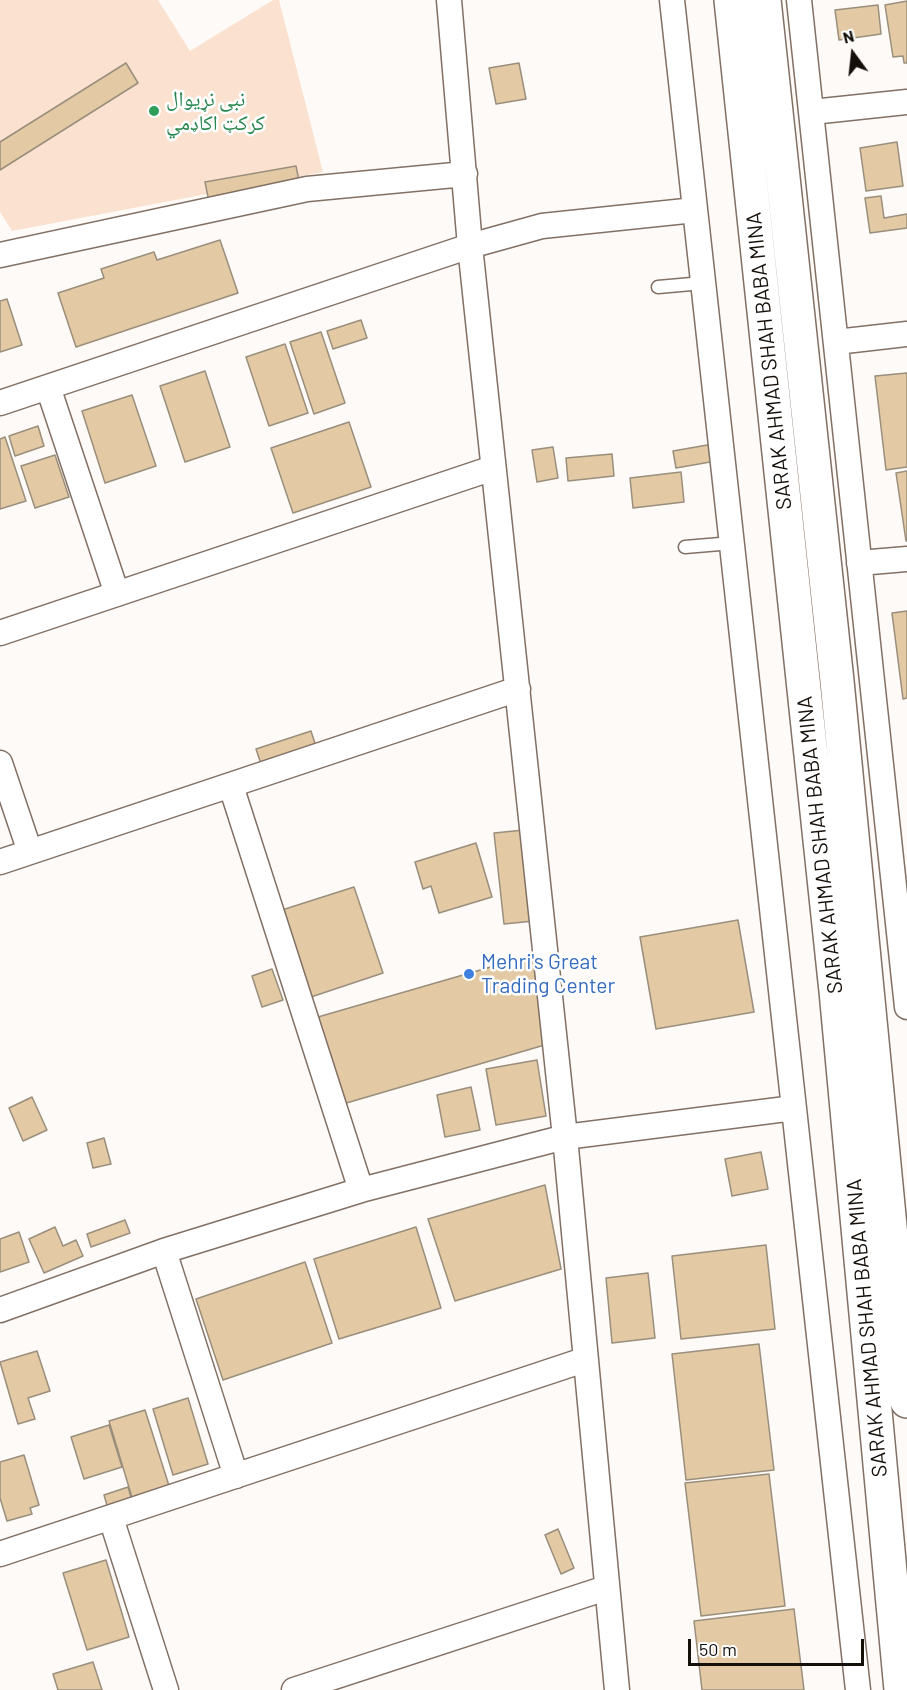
<!DOCTYPE html>
<meta charset="utf-8">
<style>
body{margin:0}
#map{position:relative;width:907px;height:1690px;overflow:hidden;background:#fefaf7;font-family:Barlow,sans-serif}
canvas{display:block}
.north{position:absolute;left:823px;top:24px;width:60px;height:60px;-webkit-text-stroke:4px #fff;paint-order:stroke;rotate:345deg;font-size:16px;font-weight:700;line-height:24px;text-align:center;color:#150f0a}
.north::after{content:'';display:block;margin:auto;width:21px;height:27px;background:#150f0a;clip-path:polygon(50% 0,100% 100%,50% 72%,0 100%)}
.scale{position:absolute;left:688px;top:1639px;width:176px;height:27px;box-sizing:border-box;border:3px solid #150f0a;border-top:0;padding-left:8px;font-size:18px;line-height:21px;white-space:nowrap;color:#150f0a;-webkit-text-stroke:4px #fff;paint-order:stroke}
</style>
<div id="map">
<canvas width="907" height="1690"></canvas>
<div class="north">N</div>
<div class="scale">50 m</div>
</div>
<script>
const g = document.querySelector('canvas').getContext('2d');
g.lineJoin = 'round';
function fill(path, color) { g.fillStyle = color; g.fill(path, 'evenodd'); }
function strokePath(path, color, width, dash) { g.strokeStyle = color; g.lineWidth = width; g.lineCap = dash ? 'butt' : 'round'; g.setLineDash(dash || []); g.stroke(path); }
function label(font, color, halo, rows, align = 'center') {
  g.font = font + ' Barlow,"Noto Naskh Arabic",sans-serif'; g.lineWidth = 5; g.setLineDash([]); g.textBaseline = 'middle'; g.strokeStyle = halo; g.fillStyle = color; for (const [text, x, y, turn = 0] of rows) {
    g.save(); g.translate(x, y); g.rotate((+turn || 0) * Math.PI / 180); g.textAlign = isNaN(turn) ? turn : align; if (halo) g.strokeText(text, 0, 0); g.fillText(text, 0, 0); g.restore();
  }
}
const green = new Path2D(`
 M0 0H158L190 51 273 0H279L323 172 12 231 0 212Z`);
const building = new Path2D(`
 M907 1V63H904L903 56 893 57 885 5Z
 M878 5 881 34 839 40 835 10Z
 M126 63 138 83 0 170V142Z
 M519 63 526 99 496 104 489 68Z
 M897 142 903 186 866 191 860 148Z
 M296 166 300 186 209 202 205 182Z
 M881 196 884 218 907 214V228L870 233 865 198Z
 M220 240 238 293 76 347 58 293 104 278 101 269 154 252 157 260Z
 M7 299 22 345 0 352V301Z
 M361 320 367 338 333 349 327 331Z
 M321 332 345 403 314 414 290 342Z
 M285 344 308 413 269 426 246 357Z
 M205 371 230 447 185 462 160 386Z
 M907 373V467L886 470 875 376Z
 M132 395 156 466 105 483 82 411Z
 M349 422 371 487 293 513 271 448Z
 M38 426 44 446 15 456 9 436Z
 M5 437 26 501 0 509V439Z
 M713 444 716 461 676 468 673 451Z
 M553 447 558 478 537 482 532 450Z
 M612 454 614 476 568 481 566 458Z
 M55 455 69 497 35 508 21 466Z
 M907 471V541H906L896 473Z
 M681 472 684 502 633 508 630 478Z
 M907 611V698L903 699 892 613Z
 M311 731 318 753 263 770 256 749Z
 M524 830 534 921 504 924 494 833Z
 M476 843 492 897 439 913 431 886 423 889 415 862Z
 M354 887 383 973 311 997 282 910Z
 M738 920 754 1012 656 1029 640 937Z
 M532 955 548 1044 343 1104 318 1017Z
 M272 969 283 1000 262 1007 252 976Z
 M537 1060 546 1116 496 1125 486 1069Z
 M471 1087 480 1130 445 1137 437 1095Z
 M32 1097 47 1130 23 1141 9 1108Z
 M104 1138 111 1164 93 1168 87 1143Z
 M761 1152 768 1189 732 1196 725 1159Z
 M545 1185 561 1269 455 1301 428 1219Z
 M125 1220 130 1233 91 1247 87 1234Z
 M55 1227 63 1246 76 1240 83 1256 44 1273 29 1239Z
 M416 1227 441 1308 339 1339 314 1259Z
 M19 1232 29 1262 0 1272V1239Z
 M766 1245 775 1329 681 1339 672 1256Z
 M305 1262 332 1343 223 1380 196 1299Z
 M648 1273 655 1338 612 1343 606 1278Z
 M759 1344 774 1470 686 1480 672 1354Z
 M37 1351 50 1391 28 1398 35 1419 18 1424 0 1362Z
 M188 1398 208 1464 173 1475 153 1409Z
 M145 1410 171 1492 134 1504 109 1421Z
 M109 1425 122 1467 84 1479 71 1437Z
 M24 1455 39 1505 30 1508 32 1514 7 1521 0 1498V1462Z
 M769 1474 785 1606 701 1616 685 1483Z
 M128 1487 133 1504 109 1512 104 1495Z
 M558 1529 574 1568 561 1574 545 1535Z
 M106 1560 129 1637 87 1650 63 1573Z
 M794 1609 804 1690H702L694 1621Z
 M93 1662 102 1690H58L53 1674Z`);
const lane = new Path2D(`
 M658 287 703 283
 M685 547 732 543`);
const street = new Path2D(`
 M449 0 470 246 565 1137 617 1690
 M672 0 858 1690
 M799 0 907 1007
 M812 112 907 102
 M0 255 307 189 465 174
 M836 342 907 334
 M48 387 117 594
 M0 403 470 246 542 226 695 210
 M859 563 907 559
 M0 633 493 468
 M0 763 30 852
 M231 786 361 1190
 M0 862 518 689
 M164 1251 236 1476
 M0 1310 164 1251 361 1190 565 1137 794 1108
 M111 1518 166 1690
 M0 1554 584 1360
 M294 1690 606 1588`);
const highway = new Path2D(`
 M731 0 836 991 901 1690
 M764 0 837 681 907 1401`);
const markers = [
 [154,111,6,"#2e9e5b"],
 [469,974,6,"#3f7fe0"]
];
const leisureNames = [
 ["نبی نړیوال",166,99],
 ["کرکټ اکاډمي",166,123]
];
const streetNames = [
 ["SARAK AHMAD SHAH BABA MINA",769,361,-96],
 ["SARAK AHMAD SHAH BABA MINA",820,845,-96],
 ["SARAK AHMAD SHAH BABA MINA",867,1328,-95]
];
const shopNames = [
 ["Mehri's Great",481,962],
 ["Trading Center",481,986]
];
fill(green, '#fbe2d0');
fill(building, '#e3caa5');
strokePath(building, '#9a8e7c', 1.5);
strokePath(lane, '#827064', 15);
strokePath(street, '#827064', 27);
strokePath(highway, '#827064', 36);
strokePath(lane, '#fff', 12);
strokePath(street, '#fff', 24);
strokePath(highway, '#fff', 33);
for (const [x, y, r, color] of markers) { const dot = new Path2D(); dot.arc(x, y, r, 0, 2 * Math.PI); g.fillStyle = color; g.fill(dot); strokePath(dot, '#fff', 2); }
label('21px', '#27864d', '#fff', leisureNames, 'left');
label('21px', '#150f0a', '#fff', streetNames);
label('21px', '#366cbe', '#fff', shopNames, 'left');
</script>
